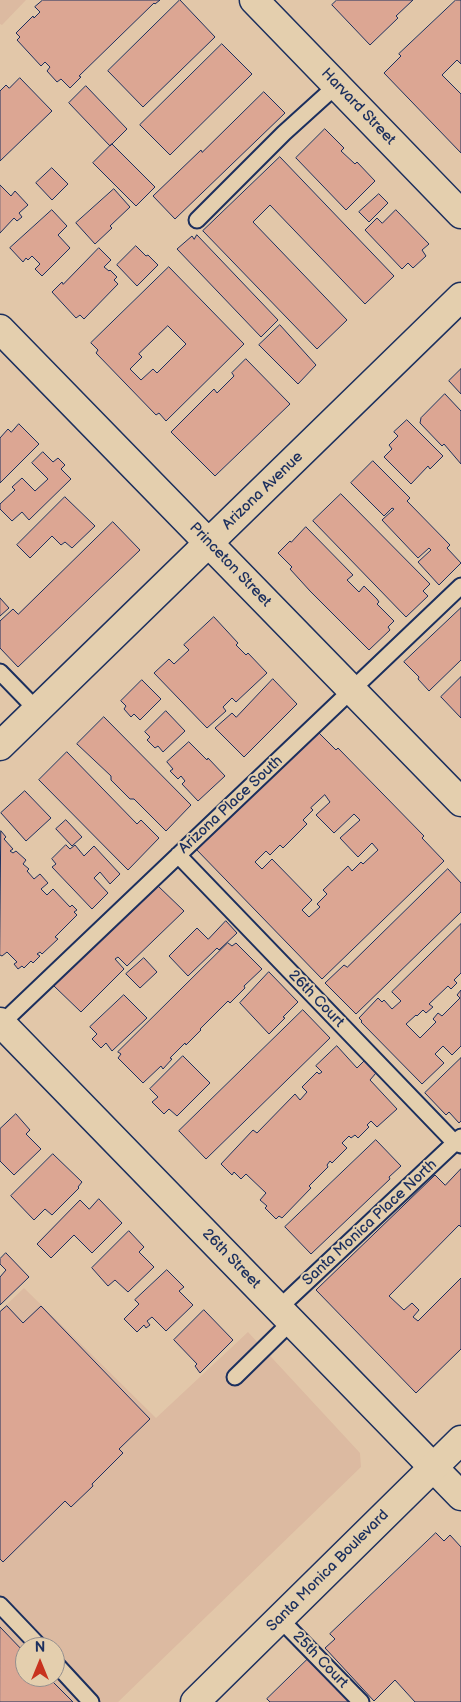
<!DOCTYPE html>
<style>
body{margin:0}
#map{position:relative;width:461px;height:1702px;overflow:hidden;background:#e2c7a9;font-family:"Balsamiq Sans",sans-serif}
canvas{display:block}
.north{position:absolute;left:15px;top:1637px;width:50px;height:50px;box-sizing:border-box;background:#e4cfae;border:1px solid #948f8e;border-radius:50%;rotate:0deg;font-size:14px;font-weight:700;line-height:20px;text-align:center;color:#1b2f5e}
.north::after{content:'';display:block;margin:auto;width:18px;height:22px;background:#c8321e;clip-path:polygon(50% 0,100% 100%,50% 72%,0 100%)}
</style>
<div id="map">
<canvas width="461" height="1702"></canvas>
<div class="north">N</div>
</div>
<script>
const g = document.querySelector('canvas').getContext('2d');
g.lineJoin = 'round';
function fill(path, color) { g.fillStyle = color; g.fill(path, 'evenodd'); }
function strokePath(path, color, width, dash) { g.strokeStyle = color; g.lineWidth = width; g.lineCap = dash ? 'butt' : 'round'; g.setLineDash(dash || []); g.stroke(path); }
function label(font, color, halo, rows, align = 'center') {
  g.font = font + ' "Balsamiq Sans",sans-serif'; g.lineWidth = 4; g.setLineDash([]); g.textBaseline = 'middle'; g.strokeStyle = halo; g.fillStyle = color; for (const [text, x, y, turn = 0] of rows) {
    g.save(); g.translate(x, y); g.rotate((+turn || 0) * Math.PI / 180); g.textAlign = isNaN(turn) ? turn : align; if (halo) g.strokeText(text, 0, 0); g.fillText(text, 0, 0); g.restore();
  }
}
const built = new Path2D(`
 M0 0H26L2 25 0 24Z
 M24 1288 156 1418 248 1332 360 1453 361 1467 118 1702H0V1311ZM25 1647H55V1677H25Z`);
const building = new Path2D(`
 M43 0H160L155 4 154 3 79 76 81 77 70 88 61 79 57 82 47 71 50 67 45 62 41 66 17 40 20 37 16 33 33 16 34 18 40 12 35 7Z
 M180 0 215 37 143 107 108 71Z
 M337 0H413L396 16 398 18 370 45 332 5Z
 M456 0H461V64L457 60 442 75 461 94V153L384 73 401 56 399 54Z
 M222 44 252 74 170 155 140 125Z
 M20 78 52 111 0 161V91L6 85 9 88Z
 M86 86 127 129 110 146 69 103Z
 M264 92 285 113 175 219 153 196 201 150 202 152Z
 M325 129 344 148 341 151 355 164 357 162 375 181 346 210 296 158Z
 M112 144 155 187 136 206 93 163Z
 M280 157 394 276 365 304 270 205 253 222 347 320 317 349 203 231Z
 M52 168 68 184 52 200 36 183Z
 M0 185 11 196 15 191 28 205 19 213 22 217 17 221 14 218 0 233Z
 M114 189 130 207 110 226 112 228 95 244 76 223Z
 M379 194 388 203 369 222 359 212Z
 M52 210 67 226 58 235 70 248 42 276 35 269 40 264 32 256 28 260 26 258 23 262 10 248Z
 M396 210 429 244 422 250 426 256 413 268 408 263 402 269 365 230 377 218 382 223Z
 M197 235 278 320 261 337 177 249 192 236 194 239Z
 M136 246 146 256 148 255 158 265 137 286 117 265Z
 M99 248 111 260 104 267 109 271 110 270 117 277 114 280 118 284 84 319 80 315 76 318 52 292 62 282 63 284Z
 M169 267 244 344 166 421 159 413 156 415 96 353 98 350 91 343ZM168 326 186 344 157 373 153 369 141 380 130 369 142 357 139 354Z
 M280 325 316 365 298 384 259 345Z
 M246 359 290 404 215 476 171 432 214 389 217 393 234 376 232 373Z
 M461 369V394L449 381Z
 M445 394 461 411V464L444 444 442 446 420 423 421 418Z
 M407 420 443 456 430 469 428 466 411 484 384 457 392 449 389 445 398 436 394 432Z
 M19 424 39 444 0 483V438L8 429 11 432Z
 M43 452 53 462 58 458 65 465 61 469 71 479 29 520 22 512 12 521 0 509V504L15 490 12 487 22 478 35 491 48 479 32 463Z
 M373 461 410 498 407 501 450 545 447 548 461 563 439 585 418 562 431 550 429 548 418 558 382 520 394 509 392 508 384 516 351 483Z
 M341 494 430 584 423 591 428 596 406 617 313 521Z
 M65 497 95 526 72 548 65 542 61 545 52 536 30 558 17 545Z
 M113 522 140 550 18 667 0 648V621L13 609 18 614Z
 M306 527 353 575 347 580 359 592 364 586 377 599 379 602 377 604 394 621 388 627 390 630 369 650 310 591 290 569 292 567 278 553 290 541 291 542Z
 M0 598 9 608 0 616Z
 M461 608V660L429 691 418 679 419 677 404 662Z
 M214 617 238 643 236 645 246 655 248 653 267 673 236 702 232 698 223 707 226 711 207 728 154 673 169 659 174 664 189 650 184 645Z
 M461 677V718L441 697Z
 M273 679 297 704 244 757 215 728 232 713 236 717Z
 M142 680 161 699 140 720 134 714 131 717 124 709 126 706 121 701Z
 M166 711 185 731 163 752 158 746 155 748 147 740 150 737 145 732Z
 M104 717 191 805 166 831 134 799H130L111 780V776L77 744Z
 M315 729 336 750 338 748 424 836 422 838 444 861 322 979 194 847ZM325 795 330 802 316 815 334 833 354 814 360 820 340 838 358 857 372 843 378 850 363 864 361 862 352 871 348 866 323 890 327 894 317 904 320 907 309 917 302 910 312 900 272 859 262 869 255 862 266 851 270 855 280 845 283 848 307 824 303 820 313 810 311 808Z
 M189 742 207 760 208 758 225 776 198 801 182 784 185 781 181 776 178 779 170 771 173 769 167 762Z
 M67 752 137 824 141 820 159 838 128 870 39 780Z
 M25 791 51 818 26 841 1 813Z
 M66 820 82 837 72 846 56 829Z
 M1 831 6 837 4 839 13 849 10 851 13 853 16 851 26 860 23 864 29 869 27 871 34 879 40 874 48 883 41 889 47 895 53 889 70 907 72 905 77 910 74 912 77 915 55 937 58 939 42 954 40 952 37 954 40 956 33 963 31 961 24 968 22 966 18 969 14 964 17 962 7 952 2 956 0 955Z
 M66 845 70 849 75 845 84 856 94 846 120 874 110 884 100 872 94 878 108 893 92 909 52 867 56 864 52 859Z
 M448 869 461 883V912L356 1014 325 983 344 965 347 967Z
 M157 885 184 911 127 966 118 957 115 959 124 969 81 1012 54 986Z
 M226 921 237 933 219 950 217 948 188 976 169 956 197 928 208 939Z
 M461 924V973L454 980 457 983 451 989 448 986 429 1004 433 1007 426 1013 423 1010 417 1016 416 1015 406 1024 420 1038 436 1022 433 1019 438 1013 442 1016 460 998 457 995 461 990V1046L452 1055 443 1046 435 1054 444 1063 422 1084 361 1022 362 1021 359 1018 378 998 382 1002 384 1000 392 1009 401 1001 392 992Z
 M228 943 232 946 236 943 262 969 244 986 245 988 230 1003 228 1001 200 1029 201 1030 186 1045 185 1043 170 1058 172 1059 163 1069 161 1066 143 1083 118 1058 121 1054 118 1052Z
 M144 958 157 972 140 988 126 974Z
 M269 972 298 1002 283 1017 285 1018 269 1034 240 1003Z
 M124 995 147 1018 112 1051 106 1043 101 1048 92 1039 97 1034 90 1027Z
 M303 1010 330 1038 206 1159 179 1131Z
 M337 1046 357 1068 364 1061 376 1073 370 1080 397 1109 377 1127 371 1121 367 1125 369 1127 358 1138 355 1135 351 1138 349 1136 342 1143 347 1148 332 1163 330 1161 327 1165 328 1167 309 1186 311 1188 282 1218 279 1216 276 1219 265 1208 267 1206 260 1200 266 1193 246 1174 241 1179 234 1172 232 1175 221 1164 253 1130 257 1133 295 1094 300 1100 307 1092 302 1087 317 1072 319 1074 322 1072 316 1066Z
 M183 1056 210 1083 177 1116 169 1109 164 1114 152 1102 158 1097 150 1089Z
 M461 1058V1121L459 1123 449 1112 446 1115 425 1093Z
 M16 1114 30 1130 26 1134 41 1149 14 1175 0 1161V1129Z
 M376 1140 401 1166 389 1177 390 1179 311 1254 285 1227Z
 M53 1154 82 1182 78 1187 79 1188 52 1215 45 1209 34 1220 11 1196Z
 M461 1169V1227L459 1225 389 1296 404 1310 412 1303 419 1310 413 1317 418 1321 461 1278V1349L416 1393 316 1290 435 1175 445 1185Z
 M99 1199 122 1223 92 1253 74 1235 51 1258 37 1244 80 1200 89 1209Z
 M129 1231 144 1247 139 1252 154 1267 128 1292 115 1280 108 1286 92 1268Z
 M6 1253 29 1277 0 1305V1277L6 1270 0 1264V1259Z
 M167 1270 184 1287 179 1291 193 1305 166 1331 152 1317 147 1321 150 1325 146 1328 144 1325 137 1332 124 1319 139 1304 135 1300Z
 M7 1306 23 1323 41 1306 150 1419 119 1449 123 1453 92 1484 93 1486 71 1507 65 1501 3 1562 0 1559V1312Z
 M204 1310 233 1340 200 1373 195 1366 197 1364 174 1340Z
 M436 1533 444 1541 450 1535 461 1547V1702H415L395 1680 374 1701 325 1648 335 1639 330 1634Z
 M0 1627 25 1653V1677H48L73 1702H0Z
 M308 1659 349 1702H270L267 1699Z`);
const lane = new Path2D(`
 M197 220 284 133 337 85
 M0 672 37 710
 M178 855 455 1143 461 1145
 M1 1024 461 586
 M279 1308 461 1137
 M235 1377 292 1321
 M0 1605 40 1647
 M280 1619 361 1702
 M55 1663 91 1702`);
const street = new Path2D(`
 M254 0 461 214
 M0 329 461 802
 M0 746 461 297`);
const secondary = new Path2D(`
 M0 1022 461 1496`);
const primary = new Path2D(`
 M195 1702 461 1440`);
const streetNames = [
 ["Harvard Street",358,107,46],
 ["Arizona Avenue",263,491,-44],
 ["Princeton Street",230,565,46],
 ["Arizona Place South",231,805,-43],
 ["26th Court",316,999,46],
 ["Santa Monica Place North",370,1223,-43],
 ["26th Street",231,1259,46],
 ["Santa Monica Boulevard",328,1571,-45],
 ["25th Court",320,1660,46]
];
fill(built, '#dcbaa1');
fill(building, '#dca693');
strokePath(building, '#1b2f5e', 1);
strokePath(lane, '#1b2f5e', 19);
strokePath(street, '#1b2f5e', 31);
strokePath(secondary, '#1b2f5e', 31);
strokePath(primary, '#1b2f5e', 31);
strokePath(lane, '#e4cfae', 15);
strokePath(street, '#e4cfae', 28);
strokePath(secondary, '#e4cfae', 28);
strokePath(primary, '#e4cfae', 28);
label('15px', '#1b2f5e', '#e4cfae', streetNames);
</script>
